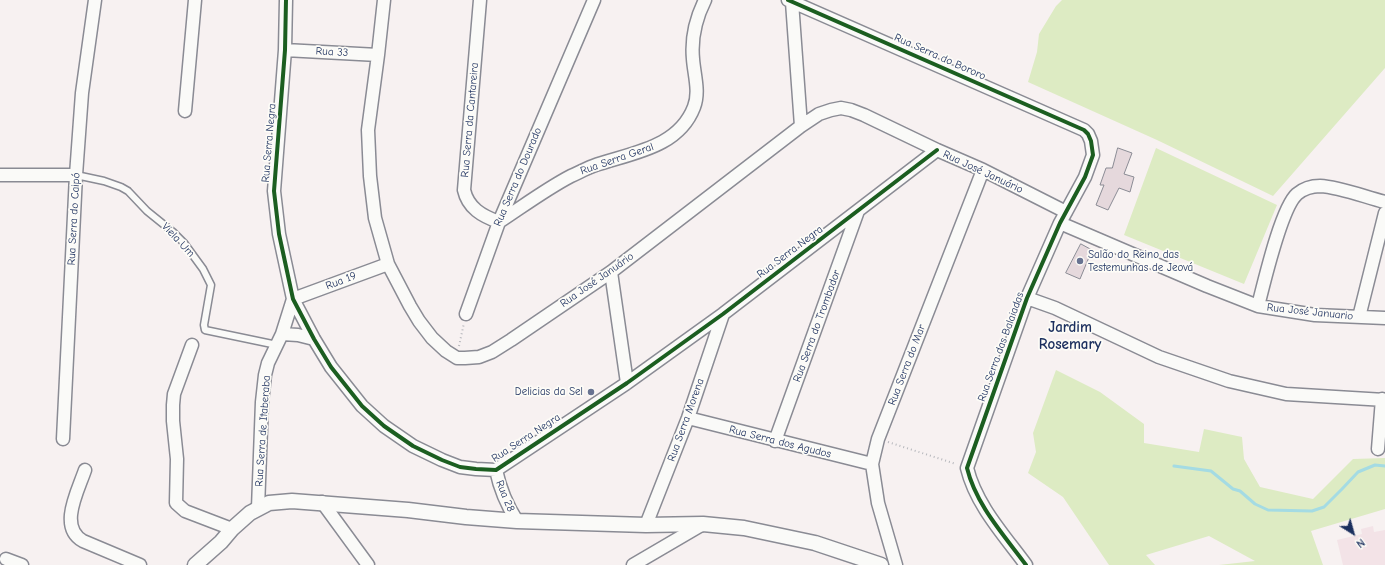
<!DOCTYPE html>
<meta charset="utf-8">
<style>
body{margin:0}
#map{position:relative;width:1385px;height:565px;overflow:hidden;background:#f7f1f1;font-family:"Comic Neue",sans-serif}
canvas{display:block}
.north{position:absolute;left:1333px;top:513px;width:40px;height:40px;-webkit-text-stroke:3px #fdfcf7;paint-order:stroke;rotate:143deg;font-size:11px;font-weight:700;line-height:16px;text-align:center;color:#1b2f5e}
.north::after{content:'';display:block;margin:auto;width:14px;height:18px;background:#1b2f5e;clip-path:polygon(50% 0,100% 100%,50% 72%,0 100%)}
</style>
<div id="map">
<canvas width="1385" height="565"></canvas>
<div class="north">N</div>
</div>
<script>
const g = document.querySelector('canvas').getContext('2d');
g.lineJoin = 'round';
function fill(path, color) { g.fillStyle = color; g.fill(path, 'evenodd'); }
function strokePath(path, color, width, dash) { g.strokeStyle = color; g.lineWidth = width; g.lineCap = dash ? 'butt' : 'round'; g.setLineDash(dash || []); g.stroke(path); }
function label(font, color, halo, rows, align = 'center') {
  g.font = font + ' "Comic Neue",sans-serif'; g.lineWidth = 3.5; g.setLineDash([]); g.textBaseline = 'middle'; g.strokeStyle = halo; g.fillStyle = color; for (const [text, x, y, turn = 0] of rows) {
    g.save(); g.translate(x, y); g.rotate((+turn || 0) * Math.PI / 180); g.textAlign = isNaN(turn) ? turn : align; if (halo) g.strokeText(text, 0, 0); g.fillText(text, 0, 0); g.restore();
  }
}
const built = new Path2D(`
 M1373 526 1374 532 1385 530V565H1343L1337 540 1362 534 1361 529Z`);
const green = new Path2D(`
 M1062 0H1385V68L1273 196 1157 140 1028 82 1037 52 1039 34 1056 6Z
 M1156 148 1277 205 1244 284 1124 235Z
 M1056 370 1100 392 1144 424V443L1199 452 1204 429 1242 437 1244 459 1260 487 1313 499 1353 459 1385 458V509L1311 531 1323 565H1219L1255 561 1209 536 1146 555 1155 565H1109L1063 497 1028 473 1036 452 1033 433Z`);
const stream = new Path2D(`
 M1174 466 1211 471 1233 489 1240 491 1255 504 1268 510 1312 511 1324 507 1342 489 1358 472 1375 465 1385 466`);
const building = new Path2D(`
 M1118 148 1132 153 1124 174 1134 177 1130 192 1119 188 1108 210 1096 205 1104 185H1100L1106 168H1112Z
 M1081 244 1092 250 1080 279 1066 273Z`);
const path = new Path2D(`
 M459 346 464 323
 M888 442 956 464`);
const service = new Path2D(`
 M76 175 104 181 121 187 128 191 147 211 173 232 184 243 203 269 211 285 204 325 205 330 277 345`);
const minor = new Path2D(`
 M286 0 285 50 274 191 279 234 293 299 314 339 331 367 362 406 384 426 413 446 442 460 460 467 476 469 496 470 627 383 723 314 937 150
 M384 0 378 55 368 130 370 176 375 218 388 264 410 306 419 321 432 338 446 351 457 358H465L479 357 492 352 511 340 611 272 801 126 819 114 831 110 841 108 851 110 864 115 937 150 983 170 1066 212
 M480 0 464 190C468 208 482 216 499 222
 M788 0 1084 130 1088 134 1091 141 1093 155 1085 177 1060 223 1027 298 967 468C976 505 1004 535 1026 565
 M792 2 801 126
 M285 50 378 55
 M185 111 195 0
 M0 175H76
 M499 222C522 207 546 189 571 176 578 173 585 169 593 166 629 153 678 149 694 107 700 92 694 74 693 59 691 38 696 18 705 0
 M1060 223 1207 286 1258 306 1315 315 1385 318
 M611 272 627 383
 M1027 298 1055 308 1159 357 1229 381 1286 394 1385 400
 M293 299 388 264
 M1258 306C1264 283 1281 208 1297 194 1303 189 1312 186 1320 186 1340 187 1365 197 1385 202
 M466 314 499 222 594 0
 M1359 317 1385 213
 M282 334 298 335 314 339
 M192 345 174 394 173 405V421L177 459 176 503 185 511 232 529
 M688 418 872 464
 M63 439 76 175 82 93 95 0
 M775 441 858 211
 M1378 449 1382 399
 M85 470C78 491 58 527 83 541L140 565
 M496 470C500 489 506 504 517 521
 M322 502 368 565
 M258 508 262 402 265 375 268 363 282 334 293 299
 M646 525 688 418 723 314
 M6 559 22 565
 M633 565 703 524
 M896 565 878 503 872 464 878 439 983 170`);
const tertiary = new Path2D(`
 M195 565 221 542 232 529 250 513 269 503 292 501 408 510 466 517 517 521 646 525 703 524 744 528 815 543 881 565`);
const cycleway = new Path2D(`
 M286 0 285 50 274 191 279 234 293 299 314 339 331 367 362 406 384 426 413 446 442 460 460 467 476 469 496 470 627 383 723 314 937 150
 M788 0 1084 130 1088 134 1091 141 1093 155 1085 177 1060 223 1027 298 967 468C976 505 1004 535 1026 565`);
const markers = [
 [1080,261,4,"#687391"],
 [591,392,4,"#687391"]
];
const streetNames = [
 ["Rua 33",332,52,3],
 ["Rua Serra do Bororo",940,57,24],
 ["Rua Serra da Cantareira",470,120,-85],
 ["Rua Serra Negra",269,143,-85],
 ["Rua Serra Geral",617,159,-19],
 ["Rua José Januário",983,172,25],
 ["Rua Serra do Dourado",518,177,-67],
 ["Rua Serra do Caipó",74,219,-87],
 ["Viela Um",178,240,47],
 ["Rua Serra Negra",790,252,-37],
 ["Rua José Januário",597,280,-35],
 ["Rua 19",341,281,-21],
 ["Rua José Januario",1310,312,6],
 ["Rua Serra do Trombador",817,326,-70],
 ["Rua Serra das Balaiadas",1001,347,-70],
 ["Rua Serra do Mar",907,365,-69],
 ["Rua Serra Morena",686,420,-70],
 ["Rua Serra de Itaberaba",263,431,-86],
 ["Rua Serra Negra",526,438,-33],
 ["Rua Serra dos Agudos",780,442,14],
 ["Rua 28",505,496,68]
];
const poiNames = [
 ["Salão do Reino das",1088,255],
 ["Testemunhas de Jeová",1088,268],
 ["Delicias da Sel",583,392,"right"]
];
const districtNames = [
 ["Jardim",1070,328],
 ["Rosemary",1070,345]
];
fill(built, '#f3e3e7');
fill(green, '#ddebc3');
strokePath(stream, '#a4dbe3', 3);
fill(building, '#e5d8dc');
strokePath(building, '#8a8b94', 1);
strokePath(service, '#8a8b94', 9);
strokePath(minor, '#8a8b94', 15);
strokePath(tertiary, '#8a8b94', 17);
strokePath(path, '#b6b7bc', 2, [1, 3]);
strokePath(service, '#fafaf8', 6);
strokePath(minor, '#fafaf8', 12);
strokePath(tertiary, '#fafaf8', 14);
strokePath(cycleway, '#1b5e20', 4);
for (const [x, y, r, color] of markers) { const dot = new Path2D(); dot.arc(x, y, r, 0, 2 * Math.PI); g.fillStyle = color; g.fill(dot); strokePath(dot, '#fdfcf7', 1.5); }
label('11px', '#1b2f5e', '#fdfcf7', streetNames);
label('11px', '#1b2f5e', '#fdfcf7', poiNames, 'left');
label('bold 15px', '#1b2f5e', '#fdfcf7', districtNames);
</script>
